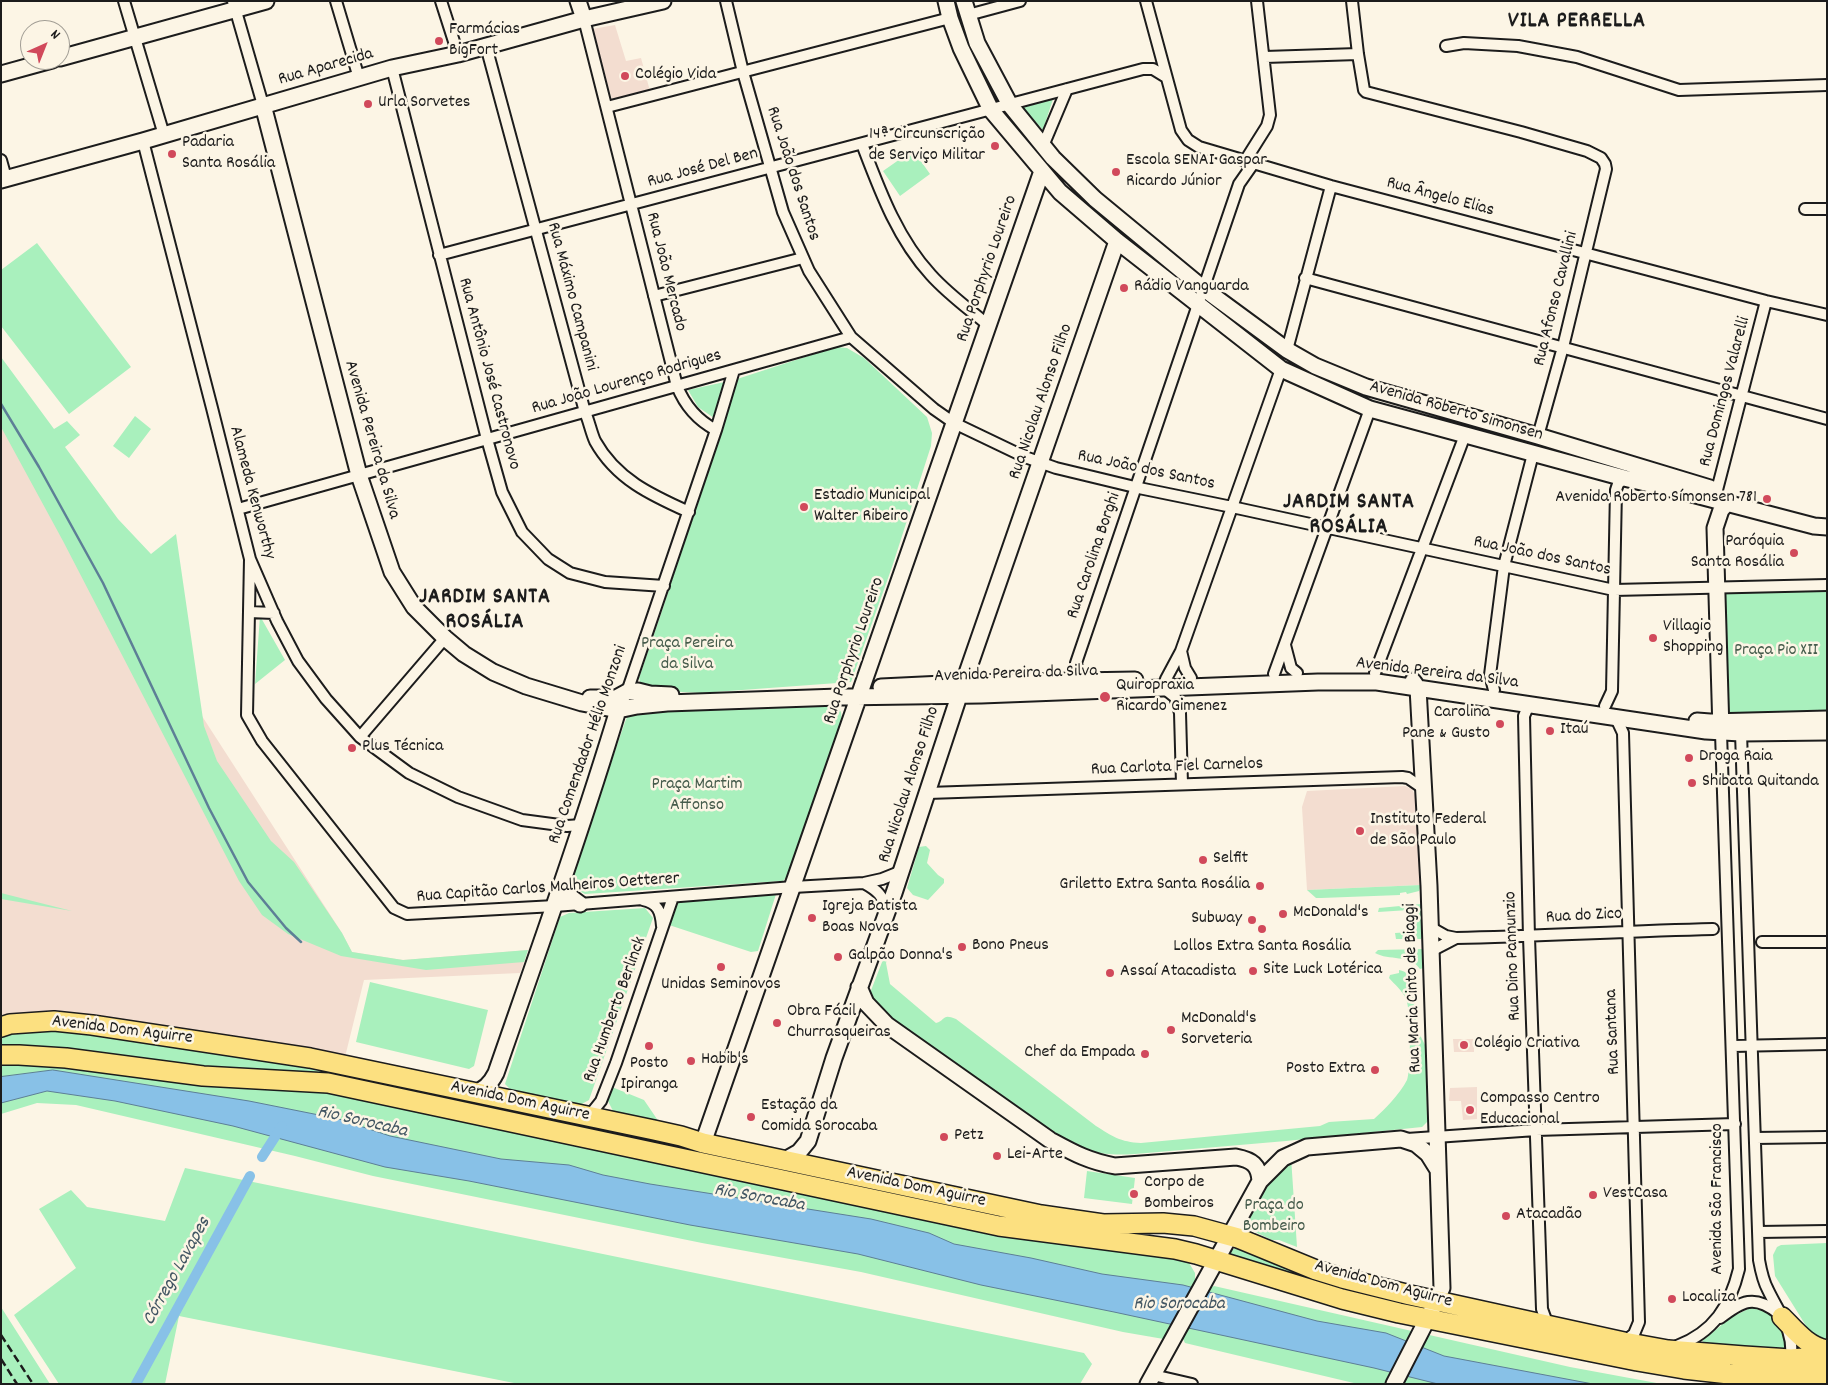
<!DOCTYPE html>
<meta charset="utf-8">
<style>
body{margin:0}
#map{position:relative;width:1828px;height:1385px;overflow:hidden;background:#fcf5e5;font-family:Dekko,sans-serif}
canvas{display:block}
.frame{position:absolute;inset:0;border:2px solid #1c1c1c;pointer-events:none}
.north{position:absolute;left:20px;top:20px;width:50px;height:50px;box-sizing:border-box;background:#fcf5e5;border:1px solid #a29e95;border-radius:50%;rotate:44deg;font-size:14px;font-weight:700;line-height:20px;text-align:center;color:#1c1c1c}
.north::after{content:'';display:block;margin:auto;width:18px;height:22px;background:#d1495b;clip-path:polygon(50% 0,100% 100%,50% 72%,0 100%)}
</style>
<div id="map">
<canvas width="1828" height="1385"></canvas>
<div class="frame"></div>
<div class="north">N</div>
</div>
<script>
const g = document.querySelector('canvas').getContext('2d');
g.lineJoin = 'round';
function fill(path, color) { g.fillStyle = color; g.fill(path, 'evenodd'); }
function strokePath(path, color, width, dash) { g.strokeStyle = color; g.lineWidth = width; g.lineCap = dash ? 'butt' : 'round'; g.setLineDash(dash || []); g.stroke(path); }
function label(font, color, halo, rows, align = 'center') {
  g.font = font + ' Dekko,sans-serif'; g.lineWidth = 5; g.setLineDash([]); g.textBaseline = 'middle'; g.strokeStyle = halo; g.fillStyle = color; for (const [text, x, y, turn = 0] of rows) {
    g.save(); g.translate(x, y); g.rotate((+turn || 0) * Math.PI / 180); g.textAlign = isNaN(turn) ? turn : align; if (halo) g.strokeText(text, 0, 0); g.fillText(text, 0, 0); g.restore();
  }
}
const built = new Path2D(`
 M615 25 626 61 641 58 650 91 612 99 592 29Z
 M1 394 120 589 342 933 352 952 403 960 528 950 520 973 364 980 345 1057 49 1013 1 1015Z
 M1405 786 1412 789 1415 795 1421 885 1307 890 1302 807 1307 791Z
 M1453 1039H1474V1052H1454Z
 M1477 1087V1119L1463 1120 1461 1101H1449L1450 1088Z`);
const green = new Path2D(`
 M1053 99 1043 130 1022 107Z
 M913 150 930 174 900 196 883 171Z
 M37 243 131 367 69 414 1 326V270Z
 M836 347 847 348 864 358 927 417 932 433 931 446 892 567 851 682 701 693 646 690 641 685 639 678 663 608 737 379Z
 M1 357 54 429 67 421 80 435 65 447 118 519 151 554 176 534 204 726 217 761 271 841 294 862 342 933 352 952 403 960 528 950 524 962 426 970 341 956 288 934 262 915 239 881 63 541 1 427Z
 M729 381 714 418 698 407 688 390Z
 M135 416 151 429 129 458 113 446Z
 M1827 591V713L1726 716 1723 592Z
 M260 616 285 660 255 684Z
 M827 704 836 705 841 712 842 722 789 874 783 881 585 894C574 889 573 880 575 868L625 722 628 715 633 712Z
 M926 846 930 850 927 863 938 875 944 879V883L928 900 913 895 907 888 919 847Z
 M1421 885 1419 891 1407 894 1406 892 1400 893V895L1321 898H1316L1307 890Z
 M777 891 758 951 751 952 666 924 675 900Z
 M1 893 72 911 1 899Z
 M1421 904 1422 937 1421 939H1396L1395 933 1410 932 1409 910 1378 912 1379 908Z
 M645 908 653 918 589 1100 580 1105 511 1090 505 1084 560 917 569 913Z
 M1424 949V968L1420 969C1410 954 1389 961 1375 953L1378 950Z
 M886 956 888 957 886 963 890 984 936 1023C946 1020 942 1013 956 1019L1096 1126C1112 1136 1120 1142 1141 1143L1320 1126 1329 1122 1374 1119C1385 1109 1400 1094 1407 1080 1411 1071 1411 1009 1406 999 1402 990 1395 985 1389 978L1390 975 1399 973V970C1405 971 1409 974 1412 979L1417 1029 1426 1047 1427 1122 1422 1127 1286 1141 1135 1154C1103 1156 1093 1153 1064 1139L879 1009 872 1001 870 993 884 957Z
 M370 982 488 1010 474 1066 469 1069 356 1042Z
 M60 1028 252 1054 692 1148 638 1140 256 1072 1 1050V1033Z
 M1 1060 304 1087 1102 1246 1188 1261 1195 1273V1280L1206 1285 1209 1289 1214 1286 1570 1367 1662 1384H1358L1185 1343 1183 1339 1181 1342 1123 1332 861 1272 702 1243 373 1176 295 1156 76 1105 37 1103 1 1114Z
 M612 1087 644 1100 659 1122 615 1115 608 1101Z
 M1291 1157 1297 1247 1279 1240H1272L1244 1227 1269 1179Z
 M185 1168 1084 1353 1092 1364 1080 1384H519L179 1316 165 1384H59L14 1315 76 1268 39 1209 71 1190 87 1207 165 1221Z
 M1087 1171 1135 1178 1132 1204 1084 1198Z
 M1827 1243V1343L1808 1329 1775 1276 1773 1255 1777 1247 1781 1245Z
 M1237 1244 1403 1303 1386 1305 1230 1260 1226 1251 1234 1249Z
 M1 1307 50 1384H1Z
 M1750 1308C1768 1309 1796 1326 1784 1348L1705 1343 1702 1341 1730 1318Z`);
const water = new Path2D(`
 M53 1070 249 1101 339 1119 390 1136 501 1159 569 1165 603 1175 650 1184 871 1219 929 1233 954 1244 1031 1258 1102 1274 1183 1285 1317 1321 1386 1333 1444 1356 1593 1384H1438L1374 1368 1114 1312 981 1285 858 1254 690 1225 469 1181 385 1167 233 1126 115 1101 47 1091 1 1103V1077Z`);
const stream = new Path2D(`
 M1 404 39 467 103 583 209 808 248 882 286 928 301 942`);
const canal = new Path2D(`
 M262 1157 282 1126
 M136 1384 250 1176`);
const street = new Path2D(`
 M124 1 164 135
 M233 1 263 105
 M336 1 359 78
 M441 1 458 54
 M726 1 743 72 783 212 809 271 851 337 934 409 954 423 1025 457 1056 468 1139 488 1232 507 1614 590 1827 585
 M1146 1 1181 130 1188 140 1199 147 1331 186 1766 301 1827 315
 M1352 1 1358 54 1364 90 1366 92 1521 132 1587 151 1601 158 1605 164 1606 169 1563 347 1538 436
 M968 15 1020 1
 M584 19 677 386C685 406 697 420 716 430
 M486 46 585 412C589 421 591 432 595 441 616 479 651 495 689 512
 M1446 46 1464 43 1518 46 1577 57 1679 90 1827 85
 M1265 57 1358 54
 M392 68 487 439 502 492 522 532 548 559 570 573 605 582 664 586
 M607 107 950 18
 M143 141 212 408 250 559 277 621 298 661 326 699 360 737 409 773 458 797 522 820 567 826 582 825
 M862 144C880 191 897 238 931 275 948 294 969 309 988 325
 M1043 146 1067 89
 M1 160 6 178
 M1245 161 1267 126 1270 115 1257 1
 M1805 209H1827
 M439 255 1143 69H1153L1166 77
 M1305 278 1827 419
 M654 296 803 258
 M1287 350 1331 186
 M1717 490 1766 301
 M238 509 851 337
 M250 559 247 715 262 741 394 908 407 914 555 906 793 887 864 883 882 879 902 871
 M249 612 274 613
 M1285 645 1291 668 1297 673
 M1181 651 1185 668 1191 678
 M1375 673 1465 435
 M1274 674 1370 409
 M1166 679 1181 651 1281 369
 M1087 681 1078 672 1076 663 1239 184 1253 164
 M1165 689 1175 697 1180 713 1182 784
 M1494 690 1490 675 1504 566 1533 454
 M627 692 716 430 734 370
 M1532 704 1527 709 1524 716 1529 937 1542 1309 1546 1320 1552 1325
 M1605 706 1612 691 1616 490 1618 484 1624 478
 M1615 716 1623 733 1639 1322 1634 1334 1625 1341
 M1741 733 1759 1260C1761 1271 1763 1281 1768 1290 1780 1315 1794 1330 1791 1359
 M360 737 445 638
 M928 793 1402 777 1408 778 1424 789
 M864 883C877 890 884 896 886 911
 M643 900C658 903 661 912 662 926
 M1430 927 1446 936 1456 938C1542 936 1628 931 1713 929
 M1762 942H1827
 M1431 951 1456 938
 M1733 1046 1827 1044
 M586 1114 593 1111 601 1101 616 1063 673 897
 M1755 1138 1827 1137
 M1407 1139 1536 1130 1735 1124
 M1759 1232 1827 1231
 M1720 1318C1742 1301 1754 1294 1778 1313
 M1677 1346C1714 1332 1730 1306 1739 1269L1721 733
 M1153 1375 1192 1384`);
const secondary = new Path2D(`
 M578 1 584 19
 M946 1 950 18 961 48 991 110 1060 192 1117 241 1281 369 1370 409 1624 478 1688 493 1814 526 1827 527
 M964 1 977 43 1010 105 1053 158 1095 199 1204 289 1287 350 1315 366 1366 387 1538 436 1710 488
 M60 58 266 1
 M1 74 52 60
 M263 105 359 475 392 572 414 607 445 638 464 654 493 672 526 686 582 703 618 710 637 706 667 703 839 697 981 695 1318 682H1377L1706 731 1741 733 1827 732
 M1 180 143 141 392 68 458 54 584 19 663 1
 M881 687 964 683 1135 680
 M590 698H616L627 692 638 691 650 694 671 695
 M1697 721 1710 722 1827 719
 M1721 731 1715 528 1721 510 1727 503
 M565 877 568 895 580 904
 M859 987 866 1003 887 1025 1050 1140C1074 1153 1088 1161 1115 1166L1236 1157C1252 1160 1259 1165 1260 1181
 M473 1093C484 1091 491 1083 496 1073 538 952 581 832 618 710L622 702
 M703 1143 1042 171
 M785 1160 799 1152 808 1141 834 1058 894 893 959 696 1117 241
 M1148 1384 1260 1181 1283 1158 1307 1147 1401 1139 1416 1144 1428 1154 1438 1170
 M1394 1384 1432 1310 1442 1288 1429 886 1418 688 1413 681`);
const highway = new Path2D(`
 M1 1027 10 1024 54 1021 92 1025 310 1058 654 1130 681 1136 703 1143 1041 1215 1103 1224 1163 1223 1194 1226 1238 1238 1316 1270 1342 1278 1410 1295 1624 1342 1668 1350 1744 1356 1791 1359 1827 1356
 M1 1055H19L66 1058 203 1076 328 1083 999 1226 1175 1249 1196 1254 1342 1299 1399 1313 1637 1361 1684 1369 1729 1374 1765 1376 1827 1374
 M1782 1317C1795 1330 1808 1347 1827 1350`);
const rail = new Path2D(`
 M1 1335 33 1384
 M1 1359 17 1384`);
const markers = [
 [439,41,5,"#d1495b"],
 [625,76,5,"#d1495b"],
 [368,104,5,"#d1495b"],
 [995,146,5,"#d1495b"],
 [172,154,5,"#d1495b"],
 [1116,172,5,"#d1495b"],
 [1124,288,5,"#d1495b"],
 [1767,499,5,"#d1495b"],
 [804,507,5,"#d1495b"],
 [1794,553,5,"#d1495b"],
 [1653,638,5,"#d1495b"],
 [1105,697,6,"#d1495b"],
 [1500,724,5,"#d1495b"],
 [1550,731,5,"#d1495b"],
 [352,748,5,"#d1495b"],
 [1689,758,5,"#d1495b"],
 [1692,783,5,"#d1495b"],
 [1360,831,5,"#d1495b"],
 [1203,860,5,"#d1495b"],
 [1260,886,5,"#d1495b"],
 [1283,914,5,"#d1495b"],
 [812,918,5,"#d1495b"],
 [1252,920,5,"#d1495b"],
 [1262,929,5,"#d1495b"],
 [962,947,5,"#d1495b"],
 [838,957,5,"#d1495b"],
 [721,967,5,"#d1495b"],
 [1253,971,5,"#d1495b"],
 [1110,973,5,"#d1495b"],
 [777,1023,5,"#d1495b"],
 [1171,1030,5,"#d1495b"],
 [1464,1045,5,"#d1495b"],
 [649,1046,5,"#d1495b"],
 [1145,1054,5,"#d1495b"],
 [691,1061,5,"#d1495b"],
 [1375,1070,5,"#d1495b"],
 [1470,1110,5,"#d1495b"],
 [751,1117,5,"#d1495b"],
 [944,1137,5,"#d1495b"],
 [997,1156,5,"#d1495b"],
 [1134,1194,5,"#d1495b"],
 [1593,1195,5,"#d1495b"],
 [1506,1216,5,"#d1495b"],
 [1672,1299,5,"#d1495b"]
];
const poiNames = [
 ["Farmácias",449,31],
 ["BigFort",449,52],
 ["Colégio Vida",635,76],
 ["Urla Sorvetes",378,104],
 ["14ª Circunscrição",985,136,"right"],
 ["de Serviço Militar",985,157,"right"],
 ["Padaria",182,144],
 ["Santa Rosália",182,165],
 ["Escola SENAI Gaspar",1126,162],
 ["Ricardo Júnior",1126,183],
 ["Rádio Vanguarda",1134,288],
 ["Estadio Municipal",814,497],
 ["Walter Ribeiro",814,518],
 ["Avenida Roberto Símonsen 781",1757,499,"right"],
 ["Paróquia",1784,543,"right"],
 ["Santa Rosália",1784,564,"right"],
 ["Villagio",1663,628],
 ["Shopping",1663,649],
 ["Quiropraxia",1116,687],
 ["Ricardo Gimenez",1116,708],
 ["Carolina",1490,714,"right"],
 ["Pane & Gusto",1490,735,"right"],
 ["Itaú",1560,731],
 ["Plus Técnica",362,748],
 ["Droga Raia",1699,758],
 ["Shibata Quitanda",1702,783],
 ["Instituto Federal",1370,821],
 ["de São Paulo",1370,842],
 ["Selfit",1213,860],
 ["Griletto Extra Santa Rosália",1250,886,"right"],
 ["Igreja Batista",822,908],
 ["Boas Novas",822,929],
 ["McDonald's",1293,914],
 ["Subway",1242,920,"right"],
 ["Bono Pneus",972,947],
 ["Lollos Extra Santa Rosália",1262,948,"center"],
 ["Galpão Donna's",848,957],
 ["Site Luck Lotérica",1263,971],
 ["Assaí Atacadista",1120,973],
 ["Unidas Seminovos",721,986,"center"],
 ["Obra Fácil",787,1013],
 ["Churrasqueiras",787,1034],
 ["McDonald's",1181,1020],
 ["Sorveteria",1181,1041],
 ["Colégio Criativa",1474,1045],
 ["Chef da Empada",1135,1054,"right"],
 ["Habib's",701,1061],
 ["Posto",649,1065,"center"],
 ["Ipiranga",649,1086,"center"],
 ["Posto Extra",1365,1070,"right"],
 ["Compasso Centro",1480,1100],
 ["Educacional",1480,1121],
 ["Estação da",761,1107],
 ["Comida Sorocaba",761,1128],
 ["Petz",954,1137],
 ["Lei-Arte",1007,1156],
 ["Corpo de",1144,1184],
 ["Bombeiros",1144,1205],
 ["VestCasa",1603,1195],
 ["Atacadão",1516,1216],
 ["Localiza",1682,1299]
];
const streetNames = [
 ["Rua Aparecida",326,68,-16],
 ["Rua José Del Ben",703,169,-15],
 ["Rua João dos Santos",792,174,72],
 ["Rua Ângelo Elias",1440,198,15],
 ["Rua Porphyrio Loureiro",988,269,-71],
 ["Rua João Mercado",665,272,76],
 ["Rua Máximo Campanini",571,297,75],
 ["Rua Afonso Cavallini",1557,299,-76],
 ["Rua Antônio José Castronovo",488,374,75],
 ["Rua João Lourenço Rodrigues",627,383,-16],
 ["Rua Domingos Valarelli",1726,392,-75],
 ["Rua Nicolau Alonso Filho",1042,402,-71],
 ["Avenida Roberto Simonsen",1456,412,16],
 ["Avenida Pereira da Silva",371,440,74],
 ["Rua João dos Santos",1146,471,12],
 ["Alameda Kenworthy",251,493,75],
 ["Rua Carolina Borghi",1095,556,-71],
 ["Rua João dos Santos",1542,557,12],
 ["Rua Porphyrio Loureiro",855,651,-71],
 ["Avenida Pereira da Silva",1437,674,7],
 ["Avenida Pereira da Silva",1016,675,-2],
 ["Rua Comendador Hélio Monzoni",589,745,-71],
 ["Rua Carlota Fiel Carnelos",1177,768,-2],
 ["Rua Nicolau Alonso Filho",910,785,-72],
 ["Rua Capitão Carlos Malheiros Oetterer",548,889,-4],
 ["Rua do Zico",1584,917,-3],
 ["Rua Dino Pannunzio",1514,956,-92],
 ["Rua Maria Cinto de Biaggi",1414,988,-92],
 ["Rua Humberto Berlinck",616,1010,-70],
 ["Avenida Dom Aguirre",122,1031,7],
 ["Rua Santana",1614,1032,-92],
 ["Avenida Dom Aguirre",520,1102,12],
 ["Avenida Dom Aguirre",916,1188,12],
 ["Avenida São Francisco",1719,1199,-90],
 ["Avenida Dom Aguirre",1383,1285,15]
];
const parkNames = [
 ["Praça Pereira",687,645],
 ["da Silva",687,666],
 ["Praça Pio XII",1776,652],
 ["Praça Martim",697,786],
 ["Affonso",697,807],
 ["Praça do",1274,1207],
 ["Bombeiro",1274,1228]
];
const waterNames = [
 ["Rio Sorocaba",362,1123,13],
 ["Rio Sorocaba",759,1199,10],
 ["Córrego Lavapes",178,1272,-61],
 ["Rio Sorocaba",1179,1305]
];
const districtNames = [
 ["VILA PERRELLA",1577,23],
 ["JARDIM SANTA",1349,504],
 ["ROSÁLIA",1349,529],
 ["JARDIM SANTA",485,599],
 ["ROSÁLIA",485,624]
];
fill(built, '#f3ddd0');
fill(green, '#a9f0bd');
fill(water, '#88c1e7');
strokePath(water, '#5d7f96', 1);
strokePath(stream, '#5d7f96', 2.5);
strokePath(canal, '#88c1e7', 10);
strokePath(street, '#1c1c1c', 14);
strokePath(secondary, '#1c1c1c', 19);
strokePath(highway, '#1c1c1c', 22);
strokePath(street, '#fcf5e5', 10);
strokePath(secondary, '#fcf5e5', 15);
strokePath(highway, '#fce080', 19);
strokePath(rail, '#1c1c1c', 2.5, [8, 4]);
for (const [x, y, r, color] of markers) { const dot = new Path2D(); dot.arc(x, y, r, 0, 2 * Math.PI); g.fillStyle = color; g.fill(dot); strokePath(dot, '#fcf5e5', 2); }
label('18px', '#1c1c1c', '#fcf5e5', poiNames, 'left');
label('18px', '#1c1c1c', '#fcf5e5', streetNames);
label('18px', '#465c4c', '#fcf5e5', parkNames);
label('italic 19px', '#425663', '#fcf5e5', waterNames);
g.letterSpacing = '1px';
label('bold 22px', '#1c1c1c', '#fcf5e5', districtNames);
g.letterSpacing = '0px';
</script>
